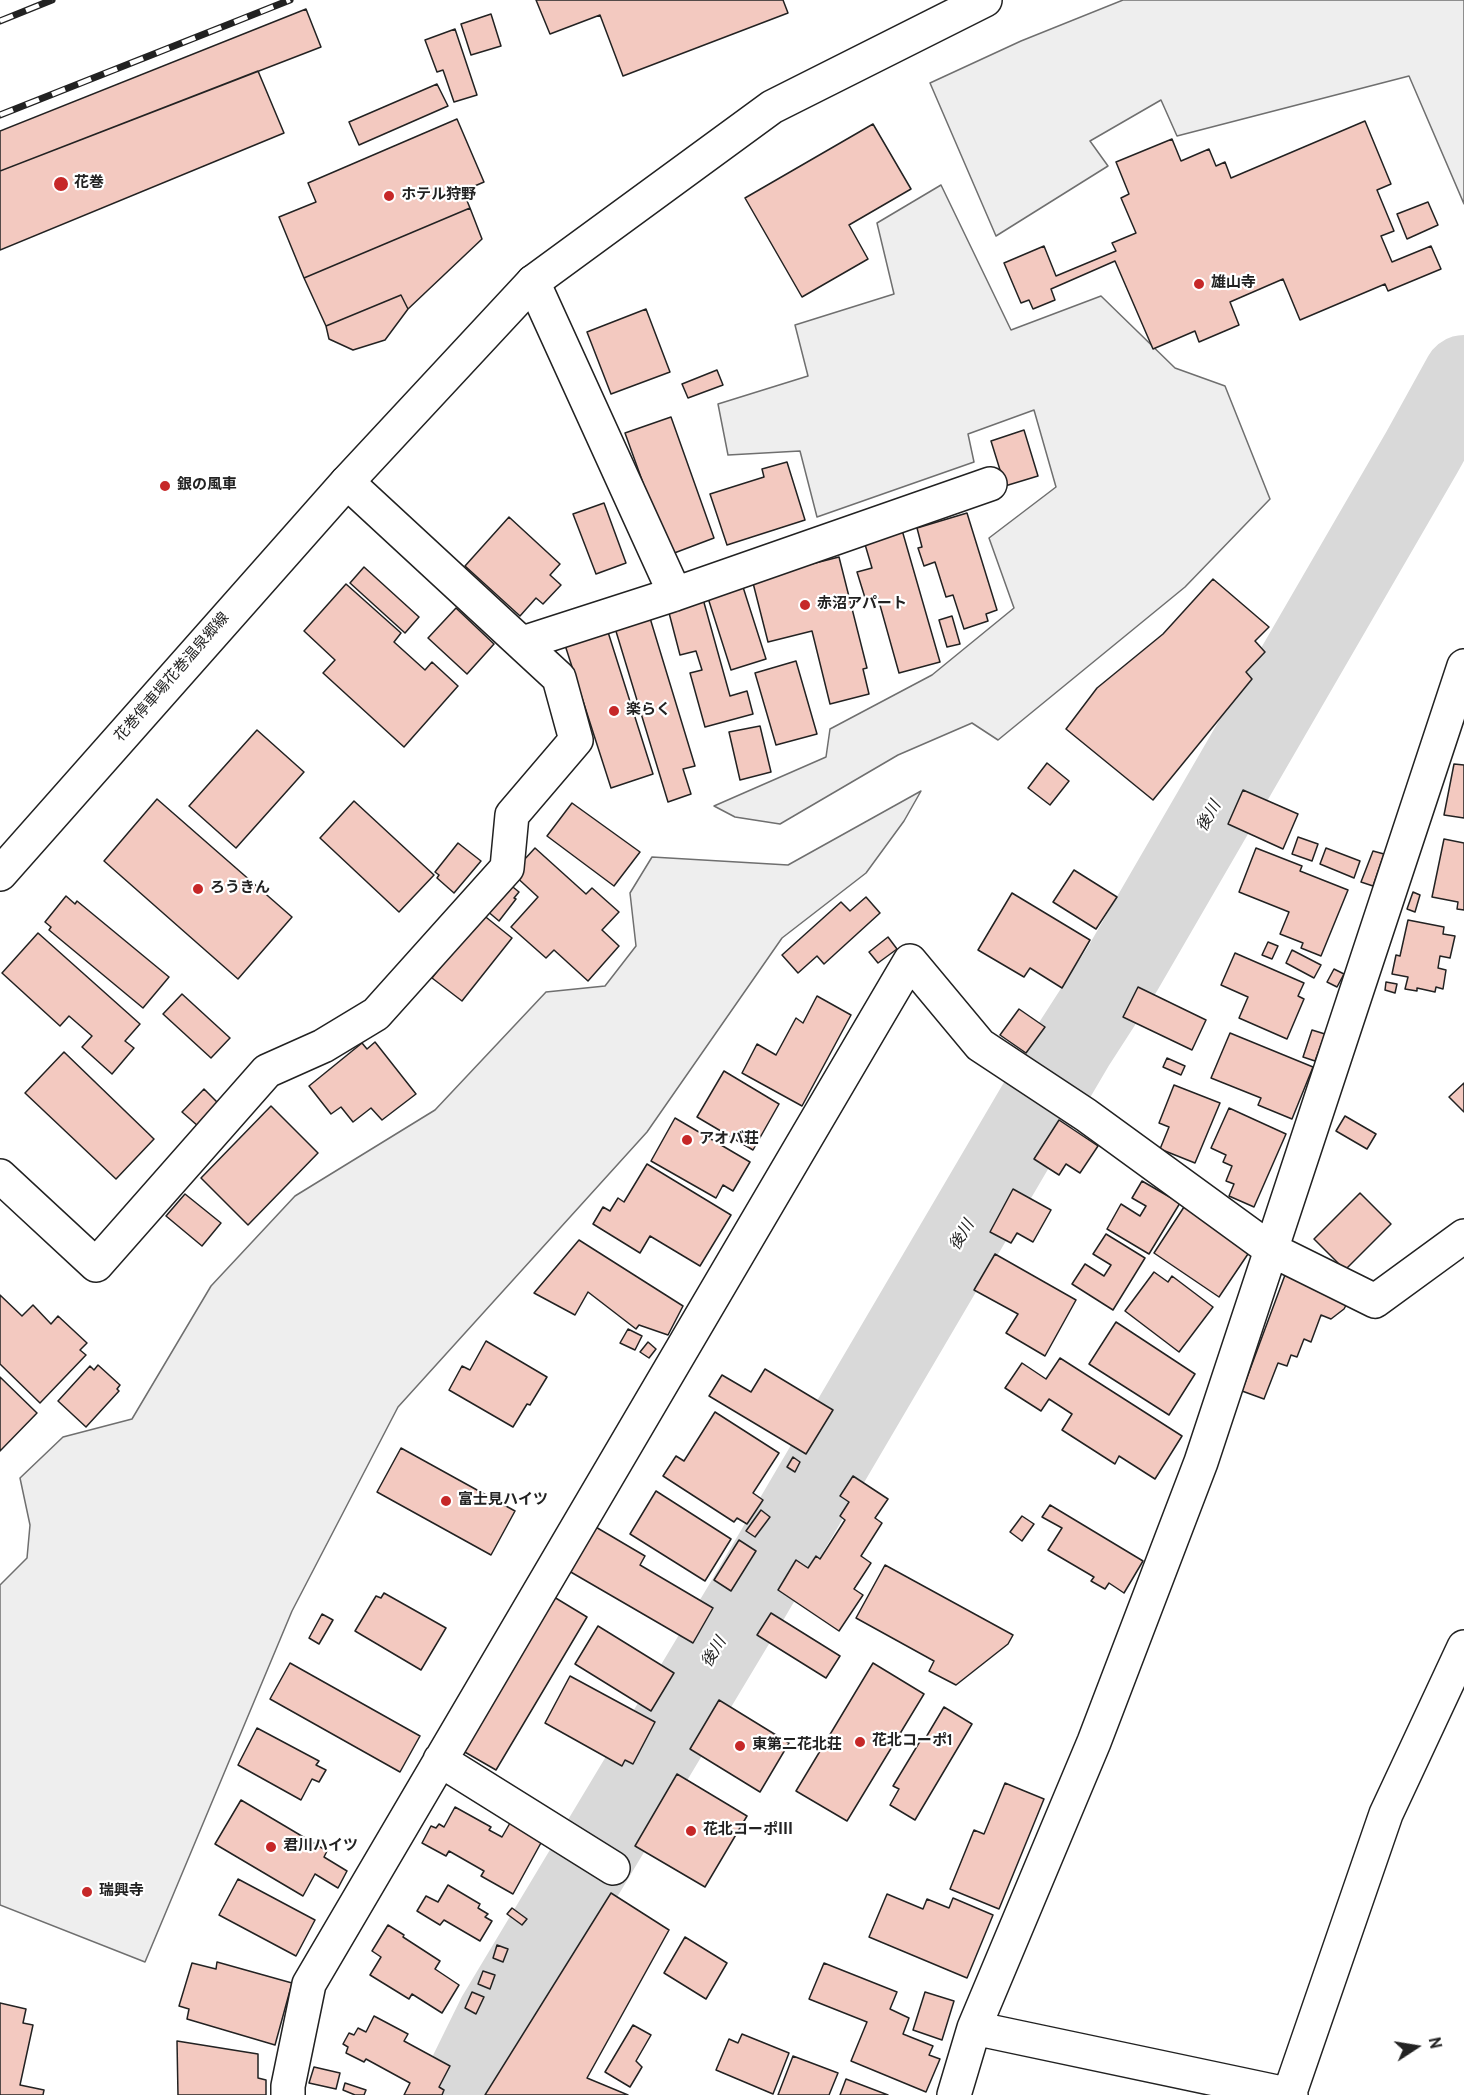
<!DOCTYPE html>
<meta charset="utf-8">
<style>
body{margin:0}
#map{position:relative;width:1464px;height:2095px;overflow:hidden;background:#fff;font-family:Overpass,sans-serif}
canvas{display:block}
.north{position:absolute;left:1386px;top:2017px;width:60px;height:60px;-webkit-text-stroke:4px #fff;paint-order:stroke;rotate:78deg;font-size:16px;font-weight:700;line-height:24px;text-align:center;color:#222}
.north::after{content:'';display:block;margin:auto;width:21px;height:27px;background:#222;clip-path:polygon(50% 0,100% 100%,50% 72%,0 100%)}
</style>
<div id="map">
<canvas width="1464" height="2095"></canvas>
<div class="north">N</div>
</div>
<script>
const g = document.querySelector('canvas').getContext('2d');
g.lineJoin = 'round';
function fill(path, color) { g.fillStyle = color; g.fill(path, 'evenodd'); }
function strokePath(path, color, width, dash) { g.strokeStyle = color; g.lineWidth = width; g.lineCap = dash ? 'butt' : 'round'; g.setLineDash(dash || []); g.stroke(path); }
function label(font, color, halo, rows, align = 'center') {
  g.font = font + ' Overpass,"Noto Sans JP",sans-serif'; g.lineWidth = 4.5; g.setLineDash([]); g.textBaseline = 'middle'; g.strokeStyle = halo; g.fillStyle = color; for (const [text, x, y, turn = 0] of rows) {
    g.save(); g.translate(x, y); g.rotate((+turn || 0) * Math.PI / 180); g.textAlign = isNaN(turn) ? turn : align; if (halo) g.strokeText(text, 0, 0); g.fillText(text, 0, 0); g.restore();
  }
}
const green = new Path2D(`
 M1123 0H1464V204L1409 76 1177 136 1161 100 1090 141 1108 166 996 236 930 83 1021 41Z
 M941 185 1011 330 1101 296 1175 368 1225 386 1270 499 1185 587 998 740 972 723 898 755 780 824 735 817 714 806 826 757 830 729 932 675 1014 608 989 538 1056 487 1034 410 968 434 974 462 817 517 800 451 728 455 718 404 808 376 795 325 894 294 877 223Z
 M921 791 904 821 866 873 782 938 647 1132 398 1407 292 1611 145 1962 0 1905V1585L27 1558 30 1525 20 1478 63 1437 132 1419 211 1286 295 1196 435 1110 546 992 605 986 636 946 630 893 652 857 788 865Z`);
const river = new Path2D(`
 M463 2095 469 2075 498 2016 747 1601 1074 1044 1123 968 1422 452 1464 376`);
const building = new Path2D(`
 M536 0H783L788 13 623 76 600 15 550 34Z
 M306 9 321 47 0 171V131Z
 M491 14 501 46 471 55 461 24Z
 M455 29 477 95 454 102 443 70 437 72 425 40Z
 M258 71 284 133 0 250V171Z
 M437 84 448 106 359 145 349 122Z
 M457 119 484 182 463 191 470 208 304 278 279 217 316 202 308 183Z
 M1365 121 1391 184 1377 190 1394 231 1381 236 1392 262 1431 246 1441 269 1388 291 1385 284 1300 320 1283 279 1230 302 1239 325 1199 342 1195 331 1153 349 1115 261 1051 289 1055 300 1033 309 1029 300 1021 303 1004 263 1044 246 1056 276 1116 251 1112 243 1136 233 1121 198 1129 194 1116 162 1172 139 1181 161 1209 149 1216 166 1225 162 1231 178Z
 M873 124 911 189 849 225 868 259 802 297 745 198Z
 M1428 202 1438 225 1407 239 1397 214Z
 M470 208 482 239 408 309 401 295 326 326 304 278Z
 M401 295 408 309 385 340 353 350 329 339 326 326Z
 M646 309 670 372 611 394 587 332Z
 M717 370 723 385 688 398 682 384Z
 M671 417 714 538 669 555 625 433Z
 M1024 430 1038 476 1005 486 991 441Z
 M787 462 805 520 727 545 710 494 764 477 762 469Z
 M604 503 626 563 596 574 573 514Z
 M967 513 997 610 986 614 988 621 964 629 953 595 946 597 935 562 924 566 918 548 922 547 917 528Z
 M509 517 560 564 550 575 561 585 543 604 536 598 520 616 465 566Z
 M902 530 940 662 899 673 878 598 866 601 857 572 872 568 864 541Z
 M839 557 867 668 863 669 869 694 830 704 812 631 768 642 752 579Z
 M364 567 419 617 405 633 350 583Z
 M1213 579 1269 627 1255 641 1265 652 1246 672 1252 679 1153 800 1066 729 1097 688 1163 634Z
 M346 584 401 633 394 642 425 670 432 662 458 686 404 747 323 673 335 660 304 631Z
 M743 587 766 659 731 670 708 598Z
 M703 599 730 696 747 691 753 714 705 727 690 673 702 670 696 651 680 655 668 609Z
 M456 608 494 644 467 674 428 638Z
 M952 616 960 644 947 647 939 620Z
 M650 618 695 766 683 769 691 794 668 802 615 628Z
 M608 632 653 774 611 788 565 645Z
 M796 661 817 734 776 745 755 673Z
 M760 726 771 772 740 780 729 732Z
 M257 730 304 772 236 848 189 806Z
 M1047 763 1069 781 1050 805 1028 788Z
 M1454 764 1464 765V818L1444 815Z
 M1243 790 1298 814 1283 849 1228 824Z
 M157 799 292 917 238 979 104 861Z
 M354 801 434 875 399 912 320 838Z
 M572 803 640 852 614 886 547 836Z
 M1298 837 1318 844 1312 861 1292 854Z
 M1444 839 1464 843V910L1457 909 1458 902 1432 897Z
 M458 843 481 861 454 893 437 878 439 875 435 872Z
 M535 848 586 894 592 888 619 912 602 930 619 946 588 981 554 950 546 958 511 927 538 897 512 873Z
 M1256 848 1302 866 1300 871 1348 890 1321 956 1301 948 1303 943 1280 934 1289 912 1239 892Z
 M1326 848 1360 861 1354 878 1320 864Z
 M1373 851 1384 854 1373 886 1361 882Z
 M1074 870 1117 897 1096 929 1053 902Z
 M508 883 519 892 514 898 516 899 499 921 486 910Z
 M1413 892 1420 895 1415 912 1407 909Z
 M1012 893 1090 940 1062 988 1030 968 1024 977 978 950Z
 M66 896 75 904 77 901 169 977 143 1008 49 930 51 927 45 922Z
 M866 897 880 913 824 964 817 956 798 973 782 955 841 902 850 911Z
 M482 914 512 938 462 1001 432 978Z
 M1408 920 1444 927 1443 934 1455 936 1450 958 1440 956 1438 968 1446 970 1443 989 1436 987 1435 992 1417 988V991L1405 989 1408 977 1392 974 1396 955 1400 956Z
 M38 933 140 1024 125 1041 134 1048 112 1074 82 1047 92 1036 69 1016 60 1026 2 973Z
 M888 937 897 949 878 963 869 952Z
 M1268 942 1278 946 1272 959 1262 955Z
 M1292 950 1321 965 1314 978 1286 963Z
 M1235 953 1304 983 1298 996 1304 999 1287 1039 1239 1018 1248 997 1221 985Z
 M1334 969 1344 974 1337 987 1327 982Z
 M1386 982 1397 984 1395 993 1385 990Z
 M1138 987 1206 1020 1192 1050 1123 1017Z
 M182 994 230 1038 211 1058 163 1014Z
 M817 996 851 1015 802 1106 742 1073 757 1044 776 1055 796 1018 803 1023Z
 M1019 1009 1045 1027 1026 1053 1000 1035Z
 M1312 1030 1325 1034 1315 1061 1303 1057Z
 M1230 1033 1313 1067 1292 1119 1258 1105 1261 1098 1211 1078Z
 M375 1042 416 1094 382 1120 371 1108 353 1122 341 1107 331 1114 309 1086 362 1043 367 1049Z
 M64 1052 154 1139 116 1179 25 1093Z
 M1167 1058 1185 1066 1181 1075 1163 1067Z
 M724 1071 779 1104 753 1150 697 1117Z
 M1464 1083V1112L1449 1097Z
 M1174 1085 1220 1103 1195 1163 1160 1149 1169 1127 1159 1123Z
 M204 1089 219 1104 198 1126 182 1112Z
 M271 1106 318 1153 248 1225 201 1178Z
 M1229 1108 1286 1134 1254 1207 1229 1196 1234 1184 1226 1181 1232 1166 1223 1162 1226 1155 1211 1148Z
 M1345 1116 1376 1134 1367 1149 1336 1131Z
 M675 1118 750 1162 733 1191 723 1185 716 1198 651 1161Z
 M1059 1120 1098 1146 1080 1173 1066 1164 1059 1175 1034 1159Z
 M647 1164 731 1215 700 1266 650 1236 640 1253 593 1224 603 1207 610 1211 618 1198 624 1202Z
 M1142 1181 1180 1203 1149 1254 1107 1229 1121 1204 1140 1216 1146 1206 1132 1198Z
 M1013 1189 1051 1210 1033 1242 1017 1233 1011 1243 990 1232Z
 M1360 1193 1391 1224 1345 1270 1314 1239Z
 M185 1194 221 1223 202 1246 166 1216Z
 M1184 1207 1250 1251 1219 1297 1154 1253Z
 M1106 1234 1145 1258 1113 1310 1072 1284 1085 1264 1104 1276 1111 1265 1093 1254Z
 M579 1240 683 1306 668 1335 639 1325 636 1329 588 1292 575 1315 534 1293Z
 M995 1254 1076 1300 1045 1356 1006 1333 1018 1314 974 1290Z
 M1154 1272 1168 1282 1172 1276 1213 1307 1179 1352 1125 1311Z
 M1285 1275 1349 1300 1344 1309 1331 1319 1321 1315 1311 1342 1304 1339 1297 1357 1291 1355 1287 1366 1278 1363 1264 1399 1242 1391Z
 M0 1295 22 1316 33 1305 51 1324 58 1316 87 1343 80 1350 86 1355 40 1403 0 1364Z
 M1116 1322 1195 1374 1169 1415 1089 1364Z
 M628 1329 642 1336 635 1350 620 1343Z
 M486 1341 547 1377 530 1405 527 1404 513 1427 449 1390 462 1366 470 1370Z
 M648 1342 656 1349 649 1358 640 1352Z
 M1060 1358 1182 1436 1155 1479 1119 1456 1115 1464 1062 1430 1072 1414 1049 1399 1041 1411 1005 1388 1022 1363 1046 1379Z
 M98 1365 120 1385 117 1389 119 1391 86 1427 58 1401 90 1366 94 1370Z
 M765 1369 833 1410 806 1454 709 1396 722 1375 751 1392Z
 M0 1377 37 1413 0 1451Z
 M715 1412 779 1453 753 1493 763 1500 747 1524 737 1518 734 1522 663 1476 676 1456 684 1461Z
 M401 1448 515 1511 491 1555 377 1492Z
 M793 1457 800 1462 795 1472 787 1467Z
 M853 1476 888 1499 875 1518 882 1523 861 1556 871 1563 854 1589 863 1595 839 1631 778 1590 796 1560 808 1568 816 1556 820 1559 845 1520 840 1516 849 1502 840 1496Z
 M656 1491 731 1539 705 1581 630 1534Z
 M1050 1505 1143 1561 1124 1593 1109 1583 1105 1589 1091 1581 1094 1577 1048 1550 1062 1528 1042 1517Z
 M761 1510 770 1517 755 1537 746 1531Z
 M1022 1516 1034 1524 1022 1541 1010 1532Z
 M594 1526 645 1556 640 1565 713 1608 693 1643 569 1571Z
 M739 1540 756 1551 731 1591 714 1580Z
 M885 1565 1013 1635 1008 1644 956 1685 929 1671 934 1661 856 1618Z
 M384 1593 446 1628 421 1670 355 1631 376 1596 381 1598Z
 M554 1597 587 1617 496 1770 463 1751Z
 M771 1613 840 1656 826 1678 757 1635Z
 M322 1614 333 1620 319 1644 309 1638Z
 M598 1626 674 1673 651 1711 575 1664Z
 M290 1663 420 1736 400 1772 270 1699Z
 M873 1663 924 1694 847 1821 796 1791Z
 M570 1676 655 1722 633 1764 625 1760 622 1766 545 1723Z
 M719 1700 789 1743 760 1792 690 1749Z
 M944 1707 972 1724 915 1820 890 1805 899 1789 893 1786 922 1738 925 1739Z
 M257 1728 319 1761 316 1765 326 1770 319 1782 312 1779 301 1800 238 1765Z
 M677 1774 747 1816 705 1887 635 1846Z
 M1005 1783 1044 1799 999 1909 950 1889 974 1830 984 1834Z
 M241 1800 327 1851 324 1857 347 1871 338 1888 315 1874 303 1896 215 1844Z
 M455 1807 491 1827 489 1830 502 1837 510 1823 542 1841 513 1894 481 1876 484 1871 449 1851 446 1856 422 1843 431 1826 436 1828 439 1824 444 1827Z
 M238 1879 315 1920 296 1956 219 1915Z
 M448 1885 480 1904 478 1908 488 1914 485 1917 492 1921 480 1941 444 1920 440 1925 417 1911 426 1896 438 1902Z
 M611 1893 669 1930 587 2078 628 2095H485Z
 M887 1894 923 1909 927 1899 949 1908 953 1898 993 1915 967 1978 869 1937Z
 M512 1908 527 1919 522 1925 507 1914Z
 M388 1925 404 1935 403 1937 440 1961 435 1969 459 1985 442 2013 412 1994 409 1999 370 1975 381 1957 372 1951Z
 M685 1937 727 1963 706 1999 664 1973Z
 M497 1945 508 1949 503 1962 493 1958Z
 M217 1962 292 1983 275 2045 187 2019 189 2009 179 2006 192 1963 216 1969Z
 M824 1963 897 1992 890 2009 909 2018 903 2034 933 2046 929 2055 940 2059 926 2092 851 2061 867 2022 809 1999Z
 M483 1971 495 1975 490 1989 478 1984Z
 M472 1992 484 1997 476 2014 465 2008Z
 M925 1992 954 2001 942 2040 913 2030Z
 M0 2003 26 2009 23 2023 33 2025 20 2085 44 2090 43 2095H0Z
 M374 2016 408 2034 404 2041 450 2066 439 2087 444 2090 442 2095H404L410 2083 366 2059 364 2062 346 2053 348 2047 343 2044 349 2033 354 2035 358 2028 366 2032Z
 M633 2025 651 2035 636 2061 642 2067 630 2087 605 2072Z
 M742 2034 789 2053 773 2094 716 2070 729 2039 738 2043Z
 M177 2041 258 2054V2078L266 2080V2095H178Z
 M793 2056 838 2073 829 2095H778Z
 M314 2067 340 2073 336 2089 309 2083Z
 M846 2079 888 2095H840Z
 M345 2083 366 2090 364 2095H355L343 2090Z`);
const street = new Path2D(`
 M533 282 675 594
 M523 643 675 594 990 484
 M0 1176 96 1265 267 1071 323 1046 376 1014 507 868 512 815 576 740 559 678 347 482
 M440 1760 613 1868
 M974 2028 1291 2095
 M288 2095V2086L309 1984 910 961 980 1045 1086 1115 1270 1249 1375 1301 1464 1236
 M954 2095 974 2028 1094 1742 1201 1462 1464 666
 M1289 2095 1386 1814 1464 1647`);
const secondary = new Path2D(`
 M0 874 347 482 533 282 772 107 985 0`);
const rail = new Path2D(`
 M0 21 52 0
 M0 115 290 0`);
const markers = [
 [61,184,8,"#c62828"],
 [389,196,6,"#c62828"],
 [1199,284,6,"#c62828"],
 [165,486,6,"#c62828"],
 [805,605,6,"#c62828"],
 [614,711,6,"#c62828"],
 [198,889,6,"#c62828"],
 [687,1140,6,"#c62828"],
 [446,1501,6,"#c62828"],
 [860,1742,6,"#c62828"],
 [740,1746,6,"#c62828"],
 [691,1831,6,"#c62828"],
 [271,1847,6,"#c62828"],
 [87,1892,6,"#c62828"]
];
const poiNames = [
 ["花巻",74,184],
 ["ホテル狩野",401,196],
 ["雄山寺",1211,284],
 ["銀の風車",177,486],
 ["赤沼アパート",817,605],
 ["楽らく",626,711],
 ["ろうきん",210,889],
 ["アオバ荘",699,1140],
 ["富士見ハイツ",458,1501],
 ["花北コーポ1",872,1742],
 ["東第二花北荘",752,1746],
 ["花北コーポⅢ",703,1831],
 ["君川ハイツ",283,1847],
 ["瑞興寺",99,1892]
];
const streetNames = [
 ["花巻停車場花巻温泉郷線",173,678,-49]
];
const waterNames = [
 ["後川",1210,817,-60],
 ["後川",963,1236,-59],
 ["後川",715,1653,-59]
];
fill(green, '#eee');
strokePath(green, '#6f6f6f', 1.5);
strokePath(river, '#d9d9d9', 82);
fill(building, '#f3c9c0');
strokePath(building, '#222', 1.5);
strokePath(street, '#222', 36);
strokePath(secondary, '#222', 36);
strokePath(street, '#fff', 33);
strokePath(secondary, '#fff', 33);
strokePath(rail, '#222', 7);
strokePath(rail, '#fff', 4.5, [14]);
for (const [x, y, r, color] of markers) { const dot = new Path2D(); dot.arc(x, y, r, 0, 2 * Math.PI); g.fillStyle = color; g.fill(dot); strokePath(dot, '#fff', 2); }
label('bold 15px', '#222', '#fff', poiNames, 'left');
label('15px', '#222', '#fff', streetNames);
label('italic 16px', '#222', '#fff', waterNames);
</script>
